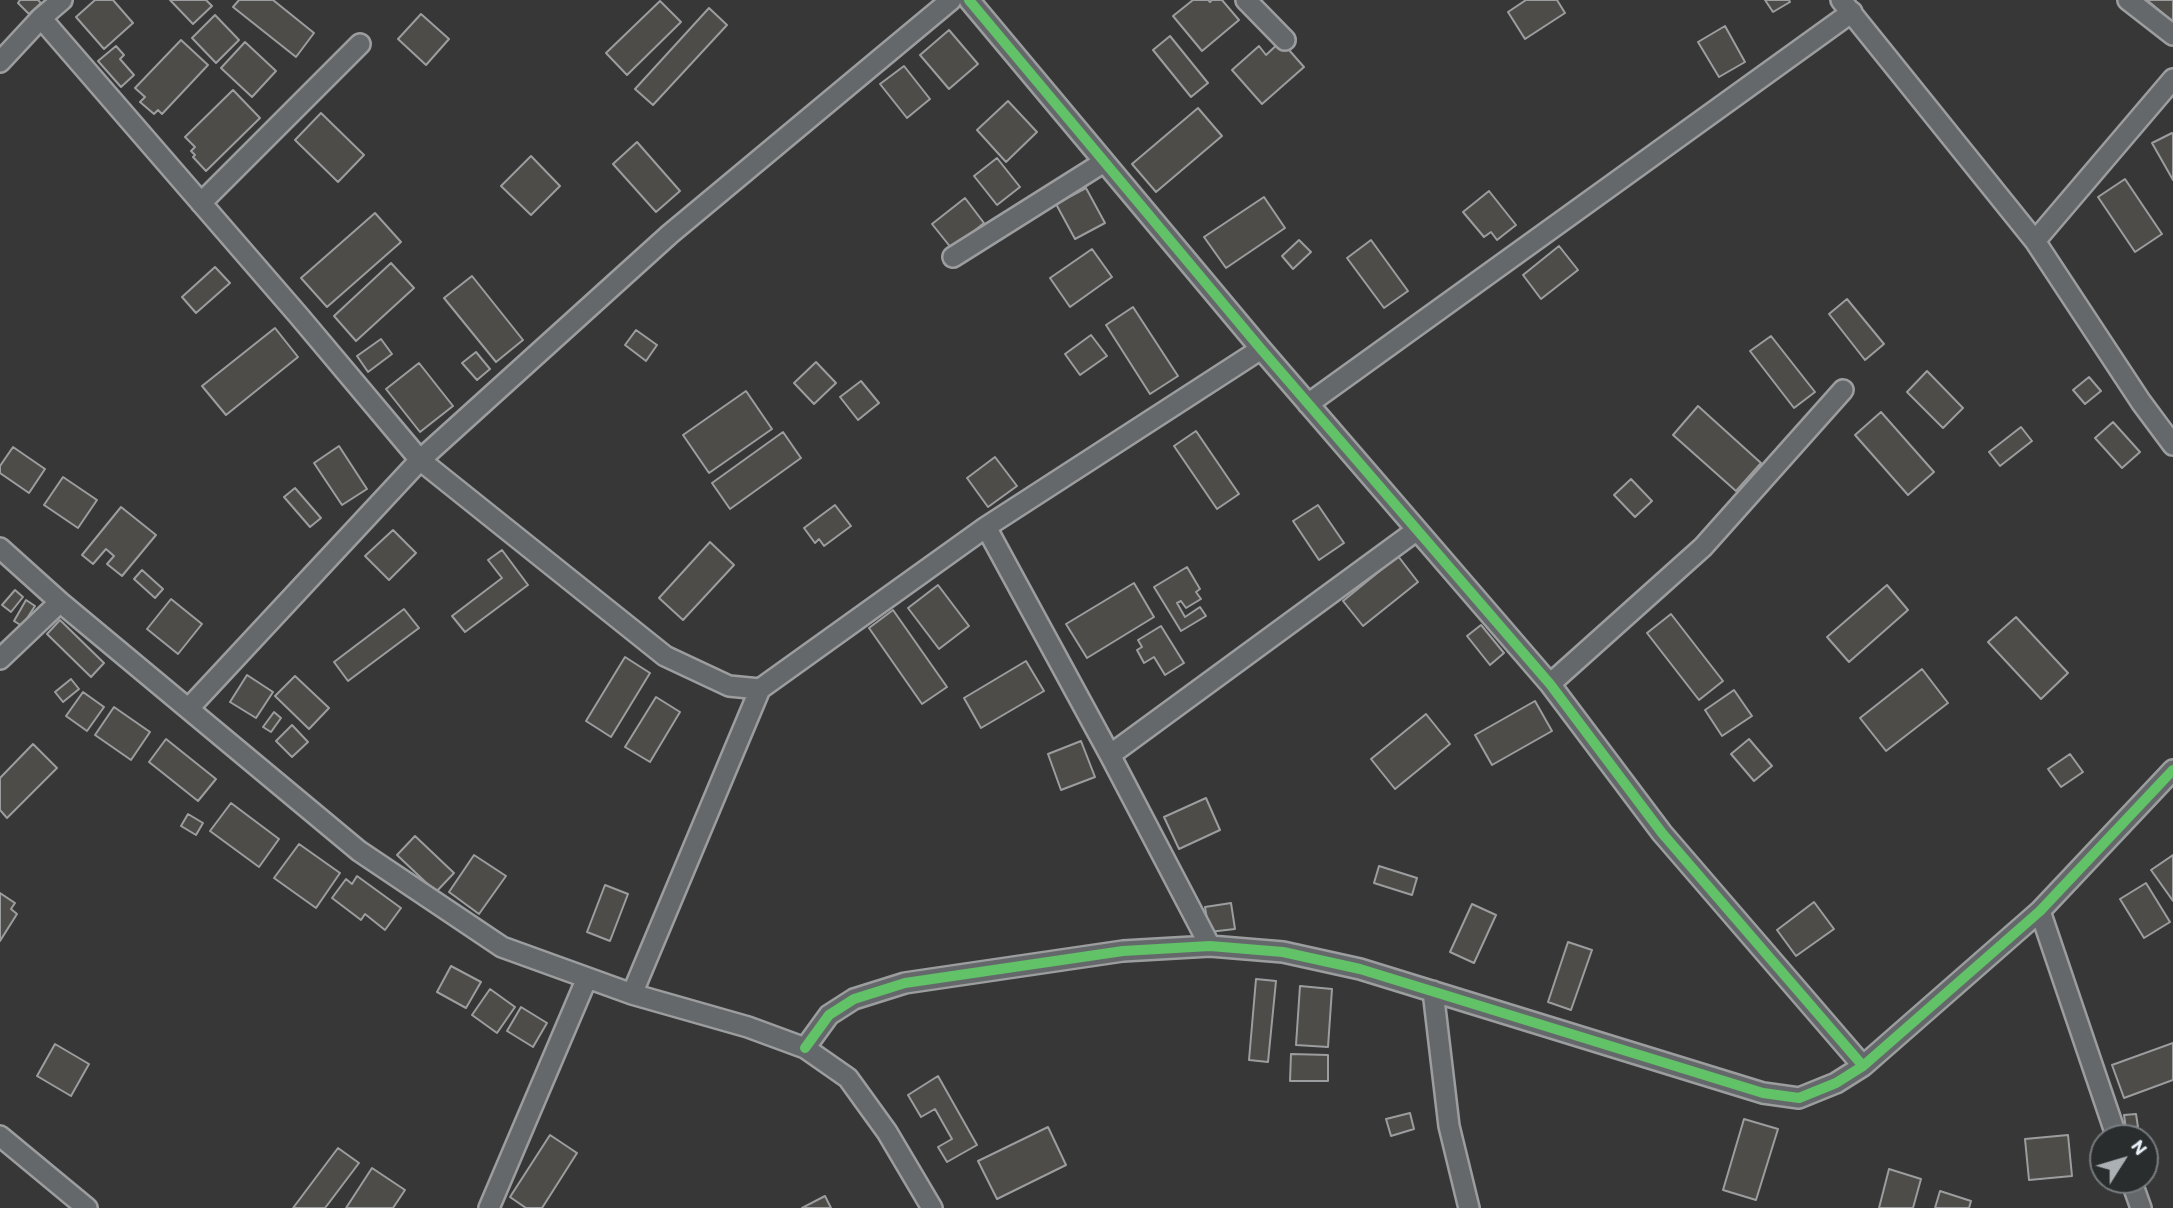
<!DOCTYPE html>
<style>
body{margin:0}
#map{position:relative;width:2173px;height:1208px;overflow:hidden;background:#363736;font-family:Itim,sans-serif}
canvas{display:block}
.north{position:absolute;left:2089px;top:1124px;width:70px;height:70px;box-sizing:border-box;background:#2a2d2e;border:2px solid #767b7f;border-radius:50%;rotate:53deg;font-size:19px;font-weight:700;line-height:28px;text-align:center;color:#e8f1f8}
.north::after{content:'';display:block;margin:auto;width:24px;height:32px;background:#aab0b4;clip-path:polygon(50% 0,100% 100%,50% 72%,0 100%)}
</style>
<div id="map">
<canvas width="2173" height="1208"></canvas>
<div class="north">N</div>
</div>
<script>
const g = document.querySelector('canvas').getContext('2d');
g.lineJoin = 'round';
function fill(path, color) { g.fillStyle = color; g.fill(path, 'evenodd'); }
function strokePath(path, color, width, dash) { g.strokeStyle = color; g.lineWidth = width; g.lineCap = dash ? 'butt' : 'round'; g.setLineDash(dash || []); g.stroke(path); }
const building = new Path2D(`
 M20 0H38L41 3 29 14 18 3Z
 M95 0H113L133 23 104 49 76 17Z
 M170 0H206L212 6 193 24Z
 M239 0H273L314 33 296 57 233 7Z
 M1193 0H1208L1210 2 1212 0H1222L1239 20 1202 51 1173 16Z
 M1526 0H1557L1565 13 1525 39 1508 12Z
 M1765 0H1789L1790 2 1773 12Z
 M2147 0H2173V22Z
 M660 1 681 22 627 75 606 53Z
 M709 8 727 25 653 105 635 89Z
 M421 14 449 39 426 65 398 39Z
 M215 15 239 40 216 63 192 38Z
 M1725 26 1745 62 1719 77 1698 42Z
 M949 30 978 64 949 89 920 55Z
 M1170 36 1208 83 1191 97 1153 50Z
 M181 40 208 65 162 114 158 110 154 114 140 102 145 97 135 88Z
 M1281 41 1304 67 1262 104 1232 70 1259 46 1266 55Z
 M245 42 276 71 252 97 221 68Z
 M116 46 124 55 120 59 134 75 121 87 98 61Z
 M904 66 930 99 907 118 880 84Z
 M233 90 260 118 206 171 193 157 195 155 191 151 195 147 185 137Z
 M1008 101 1037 132 1006 162 977 130Z
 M1198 108 1222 136 1156 192 1132 164Z
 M321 113 364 155 338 182 295 140Z
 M2172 133 2173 135V180L2152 143Z
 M637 142 680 191 656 212 613 164Z
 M531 156 560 186 531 215 501 186Z
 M997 158 1020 187 997 205 974 176Z
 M2125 179 2162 234 2135 252 2098 197Z
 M1086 188 1105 223 1075 239 1056 204Z
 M1489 191 1516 225 1497 240 1491 232 1484 237 1463 212Z
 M1264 197 1285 228 1226 268 1204 237Z
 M965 198 984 223 952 249 932 224Z
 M375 213 401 242 327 307 301 278Z
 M1299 240 1311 252 1293 269 1282 256Z
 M1371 240 1408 291 1384 308 1347 258Z
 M1559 246 1578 270 1541 299 1523 275Z
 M1092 249 1112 277 1070 307 1050 278Z
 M391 263 414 288 356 341 334 316Z
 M215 267 230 283 196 313 182 297Z
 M472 276 523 340 496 362 444 298Z
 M1847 299 1884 344 1865 360 1829 314Z
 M1133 307 1178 376 1150 394 1106 325Z
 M275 328 298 357 226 415 202 386Z
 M636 330 657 345 646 361 625 345Z
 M1091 335 1107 356 1080 375 1065 354Z
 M1771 336 1815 392 1794 408 1750 351Z
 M381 339 392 354 368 372 357 356Z
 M476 352 490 369 477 380 462 363Z
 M816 362 836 383 814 404 794 383Z
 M419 363 453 406 420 432 386 389Z
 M1927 371 1963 408 1943 428 1907 392Z
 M2089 377 2101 391 2085 404 2073 390Z
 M861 381 879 403 858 420 840 397Z
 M746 391 772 429 709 473 683 435Z
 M1698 406 1761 463 1736 491 1673 435Z
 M1881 412 1934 472 1908 495 1855 435Z
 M2113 422 2140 452 2122 468 2095 438Z
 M2021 427 2032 441 2000 466 1989 452Z
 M1196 431 1239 494 1217 509 1174 446Z
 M783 432 801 458 730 509 712 483Z
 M339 446 367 489 342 505 314 463Z
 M13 447 45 469 29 493 0 473V466Z
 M995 457 1017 486 988 507 967 478Z
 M63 477 97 500 78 528 44 505Z
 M1631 479 1652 501 1635 517 1614 495Z
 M295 488 321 518 310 527 284 497Z
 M835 505 851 526 824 546 819 539 815 543 804 528Z
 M1318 505 1344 543 1319 560 1293 521Z
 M121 507 156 535 122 576 107 564 114 556 106 549 93 564 82 555Z
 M393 530 416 553 389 580 365 556Z
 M710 542 734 565 683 620 659 598Z
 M502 550 528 585 465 632 452 616 502 578 488 560Z
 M1398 556 1418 582 1363 626 1343 601Z
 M1187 567 1200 589 1196 592 1201 599 1186 608 1181 601 1177 603 1185 617 1200 607 1206 616 1181 631 1154 587Z
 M142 570 163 589 155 598 134 579Z
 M1134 583 1154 617 1087 658 1066 624Z
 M938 585 969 626 939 649 908 608Z
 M1887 585 1908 610 1849 662 1827 637Z
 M15 590 23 597 11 612 2 605Z
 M171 599 202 624 178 654 147 629Z
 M26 600 35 606 22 626 14 621Z
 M404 609 419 628 348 681 334 662Z
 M893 610 947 687 922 704 869 628Z
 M1671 614 1723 681 1699 700 1647 633Z
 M2016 617 2068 673 2041 699 1988 642Z
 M60 620 104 663 91 677 47 634Z
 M1481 625 1504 653 1490 665 1467 636Z
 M1161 626 1184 663 1165 675 1154 657 1144 663 1137 650 1142 647 1138 640Z
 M625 657 650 673 611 737 586 721Z
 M1026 661 1044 691 981 728 964 698Z
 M1922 669 1948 703 1886 751 1860 718Z
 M247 675 273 692 256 718 230 702Z
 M295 676 329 708 309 729 275 696Z
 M71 679 79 689 63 702 55 692Z
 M1734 690 1752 716 1722 736 1705 710Z
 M83 692 104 707 87 731 66 716Z
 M656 697 680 712 650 762 625 747Z
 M1535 701 1552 731 1492 765 1475 735Z
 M114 707 150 732 131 760 95 735Z
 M274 712 281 718 271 732 263 727Z
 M1426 714 1450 744 1395 789 1371 759Z
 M292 725 308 742 292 757 276 741Z
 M166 739 216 779 198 801 149 762Z
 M1749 739 1772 766 1754 781 1731 754Z
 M1081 741 1095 777 1061 790 1048 754Z
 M33 744 57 768 7 818 0 810V778Z
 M2070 754 2083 772 2061 787 2048 769Z
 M1206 798 1220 830 1179 849 1164 817Z
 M231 803 279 839 259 867 210 831Z
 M188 814 203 823 196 835 181 826Z
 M415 836 454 873 436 892 397 855Z
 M299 844 340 873 316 908 274 878Z
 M474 855 506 876 479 914 449 892Z
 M2173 855V901L2151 870Z
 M1379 866 1417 878 1412 895 1374 883Z
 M357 876 401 908 385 930 365 914 361 920 332 898 346 879 352 884Z
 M2146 883 2170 922 2144 938 2120 899Z
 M605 885 628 894 610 941 587 932Z
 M0 893 15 903 11 909 17 914 0 941Z
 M1814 902 1834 929 1796 956 1777 930Z
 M1231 903 1235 929 1209 932 1205 907Z
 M1472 904 1496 915 1474 963 1450 952Z
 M1568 942 1592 950 1571 1010 1548 1002Z
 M451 966 481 982 466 1008 437 992Z
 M1256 979 1276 981 1268 1062 1249 1060Z
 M1300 986 1332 989 1328 1047 1296 1045Z
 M490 989 515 1007 497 1033 472 1015Z
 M521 1007 547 1023 533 1047 507 1031Z
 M2173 1043V1080L2124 1098 2112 1065Z
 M55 1044 89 1064 71 1096 37 1076Z
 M1291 1054 1328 1055V1081H1290Z
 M938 1076 977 1145 947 1162 938 1147 952 1139 935 1109 921 1117 908 1095Z
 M1410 1113 1414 1129 1391 1136 1386 1119Z
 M2136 1114 2138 1127 2126 1129 2124 1115Z
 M1744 1119 1778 1129 1756 1200 1723 1190Z
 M1048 1127 1066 1165 997 1199 978 1161Z
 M550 1135 577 1153 542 1208H526L510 1197Z
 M2068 1135 2072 1176 2029 1180 2025 1139Z
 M338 1148 359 1163 325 1208H293Z
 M372 1168 405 1190 393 1208H346Z
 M1889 1169 1921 1179 1913 1208H1879Z
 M1940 1191 1971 1201 1969 1208H1935Z
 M825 1196 831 1208H802Z`);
const minor = new Path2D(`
 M969 0 1261 349 1550 684 1662 833 1863 1066
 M1246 0 1285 40
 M1841 0 2035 241 2141 402 2173 445
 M2128 0 2173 35
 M41 18 299 316 420 460 665 656 729 686 760 689
 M0 62 41 18 62 0
 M201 203 360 44
 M2035 241 2173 79
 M953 257 1104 162
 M1308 404 1852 12
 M986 527 1110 755 1210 946
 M0 548 60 602 359 851 502 947 632 994 748 1027 805 1048 848 1078 887 1132 932 1208
 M0 659 60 602
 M1550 684 1703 547 1843 390
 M189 708 420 460 670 234 951 0
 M1110 755 1417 530
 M2040 911 2117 1138
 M1433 991 1449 1126 1469 1208
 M632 994 760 689 986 527 1261 349
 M805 1048 829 1015 854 999 905 983 1123 951 1210 946 1283 952 1360 969 1763 1093 1799 1098 1836 1083 1863 1066 2040 911 2173 770
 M0 1136 87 1208
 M2131 1180 2141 1208
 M489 1208 587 978`);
const cycleway = new Path2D(`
 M969 0 1261 349 1550 684 1662 833 1863 1066
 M805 1048 829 1015 854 999 905 983 1123 951 1210 946 1283 952 1360 969 1763 1093 1799 1098 1836 1083 1863 1066 2040 911 2173 770`);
fill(building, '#4e4c49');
strokePath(building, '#9b9d9e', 2);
strokePath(minor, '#9b9d9e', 24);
strokePath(minor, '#65686b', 19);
strokePath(cycleway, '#61c268', 10);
</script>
